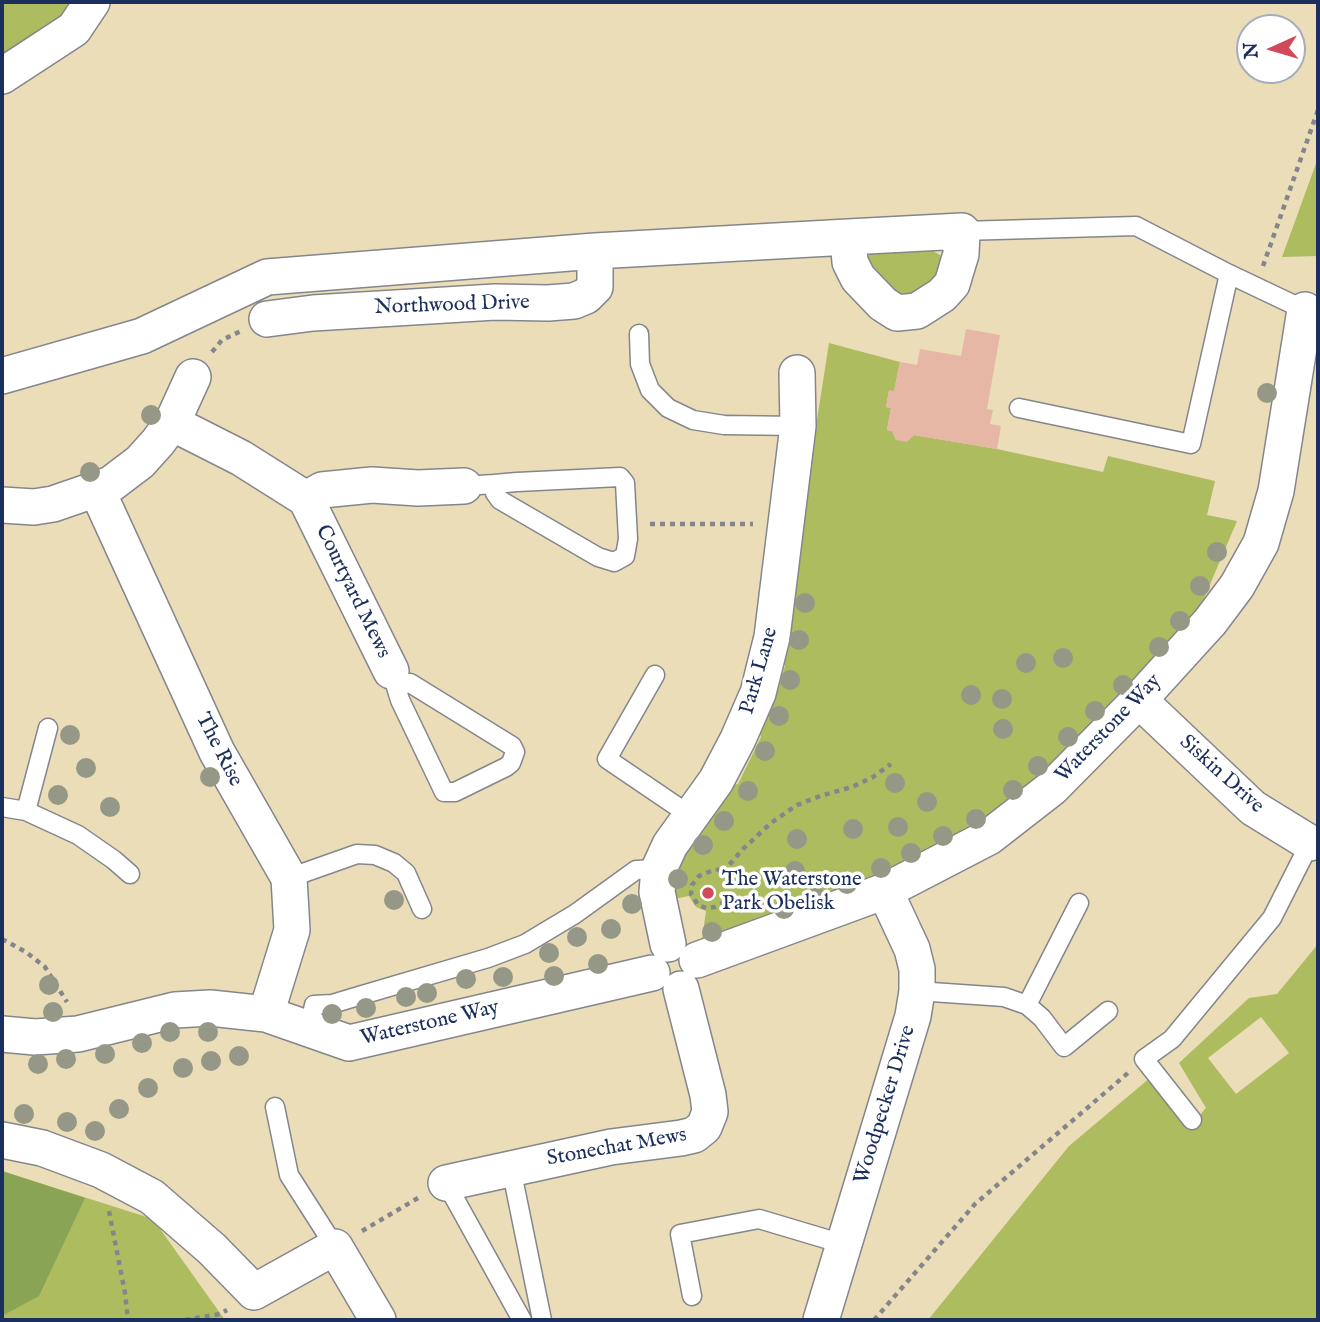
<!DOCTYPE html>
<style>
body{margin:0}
#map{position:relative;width:1320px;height:1322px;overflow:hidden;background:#ecddb9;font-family:"IM FELL English",serif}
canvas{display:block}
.frame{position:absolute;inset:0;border:4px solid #1b2f5e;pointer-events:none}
.north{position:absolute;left:1236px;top:14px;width:70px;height:70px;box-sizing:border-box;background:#fff;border:2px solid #a4acbf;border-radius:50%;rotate:266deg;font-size:19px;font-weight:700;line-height:28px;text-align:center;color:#1b2f5e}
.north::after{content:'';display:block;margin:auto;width:24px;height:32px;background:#d1495b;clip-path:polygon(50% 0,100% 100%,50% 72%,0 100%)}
</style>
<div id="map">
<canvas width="1320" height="1322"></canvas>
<div class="frame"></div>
<div class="north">N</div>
</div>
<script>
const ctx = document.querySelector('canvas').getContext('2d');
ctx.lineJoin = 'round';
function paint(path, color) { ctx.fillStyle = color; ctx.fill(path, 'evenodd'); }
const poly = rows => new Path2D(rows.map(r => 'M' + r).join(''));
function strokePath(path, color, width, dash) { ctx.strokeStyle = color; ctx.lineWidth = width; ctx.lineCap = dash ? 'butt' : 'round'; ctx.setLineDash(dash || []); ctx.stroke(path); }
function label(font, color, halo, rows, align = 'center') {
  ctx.font = font + ' "IM FELL English",serif'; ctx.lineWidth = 7; ctx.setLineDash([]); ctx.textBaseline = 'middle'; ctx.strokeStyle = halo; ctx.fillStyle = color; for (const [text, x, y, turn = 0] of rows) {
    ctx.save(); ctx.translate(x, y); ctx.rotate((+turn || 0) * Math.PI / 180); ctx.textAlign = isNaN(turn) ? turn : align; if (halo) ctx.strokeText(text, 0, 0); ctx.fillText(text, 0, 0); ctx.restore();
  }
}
const green = poly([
 [2,2,79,2,77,7,2,62],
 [1318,158,1318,256,1282,257],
 [874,249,930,249,943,257,944,276,903,302,864,262],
 [829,343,900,362,894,391,889,391,886,407,891,408,887,430,892,431,896,440,914,435,997,449,1103,472,1108,456,1215,481,1207,515,1237,521,1203,601,1126,698,1007,807,891,873,724,936,702,939,706,911,696,907,689,896,669,900,667,876,722,788,738,784,761,737,757,724,759,719,770,713,785,666,780,657],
 [1318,944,1318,1320,928,1320,1069,1146,1151,1077,1191,1125,1206,1108,1179,1063,1249,998,1277,994],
 [1261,1017,1289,1053,1236,1094,1208,1058],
 [2,1171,153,1219,225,1320,2,1320]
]);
const forest = poly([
 [2,1171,85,1198,39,1296,2,1316]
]);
const building = poly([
 [966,329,1000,335,987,409,993,410,990,424,1001,426,997,449,914,435,907,442,896,440,892,431,887,430,891,408,886,407,889,390,894,391,900,362,917,365,920,349,961,356]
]);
const path = poly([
 [1263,266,1318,110],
 [212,352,222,340,241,331],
 [650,524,753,524],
 [716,869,723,872,729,880,727,898,721,904,715,907,706,908,698,905,691,894,692,885,699,876,716,869],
 [723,872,743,849,771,823,797,805,820,796,852,787,873,777,891,764],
 [2,939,26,952,45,967,67,1002],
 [109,1211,125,1293,128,1320],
 [362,1231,418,1198],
 [185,1320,220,1314,227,1310],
 [874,1320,975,1204,1128,1073]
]);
const service = poly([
 [962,231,1136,226,1229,274,1309,312],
 [639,334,640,364,650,390,668,408,693,420,724,425,798,426],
 [1019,408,1191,444,1229,274],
 [464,486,494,484,517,482,620,477,625,483,628,539,625,556,614,562,598,557,500,500,495,493,494,484],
 [391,671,400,700,444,792,455,792,506,767,511,763,515,752,512,746,410,683,397,685],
 [655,675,607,759,691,816],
 [2,807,26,811,78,835,114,860,130,874],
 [26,811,48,728],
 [289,878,357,854,375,855,394,863,406,873,422,909],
 [917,991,1004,997,1027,1005,1042,1018,1064,1047,1108,1011],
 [1027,1005,1079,903],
 [309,1029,314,1005,332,1004,362,995,488,958,525,944,575,914,636,870,659,869],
 [275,1107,289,1175,335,1247],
 [1192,1120,1144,1059,1172,1039,1272,918,1313,837],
 [511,1168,542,1320],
 [446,1183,522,1320],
 [692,1296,680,1234,759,1219,843,1244]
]);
const minor = poly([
 [2,76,74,29,92,2],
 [267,319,313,313,495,302,548,303,574,301,586,296,595,287,595,251],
 [2,376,142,336,267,277,595,251,848,237,962,231,961,254,952,284,942,295,917,311,897,313,883,304,858,278,850,262,848,237],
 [172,423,241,458,306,499,322,490,372,485,418,488,464,486],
 [97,490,217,752,289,878,292,930,266,1014],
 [306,499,391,671],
 [2,505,34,507,53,504,111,484,140,462,158,442,172,423,193,377],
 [1139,700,1253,808,1310,843],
 [668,944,657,892,659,869,670,845,716,781,738,739,758,693,772,637,798,426,797,373],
 [697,960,885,891,989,837,1052,788,1139,700,1210,622,1237,586,1261,543,1276,491,1305,310],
 [2,1034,35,1037,78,1034,175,1010,210,1008,266,1014,349,1043,652,973],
 [2,1140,42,1148,101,1170,152,1197,212,1249,254,1292,335,1247,378,1320],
 [446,1183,611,1147,681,1138,694,1135,704,1127,710,1112,708,1095,681,989],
 [821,1320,913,1016,917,991,917,969,912,949,885,891]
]);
const trees = [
 [1267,393],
 [151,415],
 [90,472],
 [1217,552],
 [1200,586],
 [805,603],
 [1180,621],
 [799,640],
 [1159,647],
 [1063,658],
 [1026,663],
 [790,680],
 [1123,685],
 [971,695],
 [1002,699],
 [1095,711],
 [779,716],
 [1003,729],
 [70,735],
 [1068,737],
 [765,751],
 [1038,766],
 [86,768],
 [210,777],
 [895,783],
 [1013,790],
 [748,791],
 [58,795],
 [927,802],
 [110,807],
 [976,819],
 [724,821],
 [898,827],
 [853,829],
 [943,836],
 [797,839],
 [703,845],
 [911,853],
 [881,868],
 [795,871],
 [678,879],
 [847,884],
 [816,897],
 [394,900],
 [632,904],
 [784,909],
 [611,929],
 [712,932],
 [577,937],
 [549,953],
 [598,964],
 [554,976],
 [503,977],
 [466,979],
 [49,985],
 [427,993],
 [406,997],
 [366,1008],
 [53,1012],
 [332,1014],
 [170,1032],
 [208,1032],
 [142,1043],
 [105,1054],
 [239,1056],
 [66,1059],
 [211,1061],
 [38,1064],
 [183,1068],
 [148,1088],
 [119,1109],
 [24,1114],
 [67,1122],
 [95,1131]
];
const markers = [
 [708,893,7,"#d1495b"]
];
const streetNames = [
 ["Northwood Drive",452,306,-2],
 ["Courtyard Mews",352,592,64],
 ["Park Lane",760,671,-74],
 ["Waterstone Way",1109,729,-46],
 ["The Rise",218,750,63],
 ["Siskin Drive",1221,775,42],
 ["Waterstone Way",430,1024,-13],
 ["Woodpecker Drive",886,1105,-73],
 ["Stonechat Mews",617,1148,-10]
];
const poiNames = [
 ["The Waterstone",722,881],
 ["Park Obelisk",722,905]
];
paint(green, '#adbc5f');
paint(forest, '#8aa456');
paint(building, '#e6b7a4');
strokePath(service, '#84868c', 21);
strokePath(minor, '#84868c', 38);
strokePath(path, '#84868c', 4.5, [5, 5]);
strokePath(service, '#fff', 18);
strokePath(minor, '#fff', 35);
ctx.fillStyle = '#959887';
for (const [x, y] of trees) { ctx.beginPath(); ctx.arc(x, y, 10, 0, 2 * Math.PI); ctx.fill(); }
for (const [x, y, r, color] of markers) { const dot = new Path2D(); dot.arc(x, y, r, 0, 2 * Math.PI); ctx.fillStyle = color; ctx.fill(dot); strokePath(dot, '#fff', 2.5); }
label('21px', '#1b2f5e', '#fff', streetNames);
label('21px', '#1b2f5e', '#fff', poiNames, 'left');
</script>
